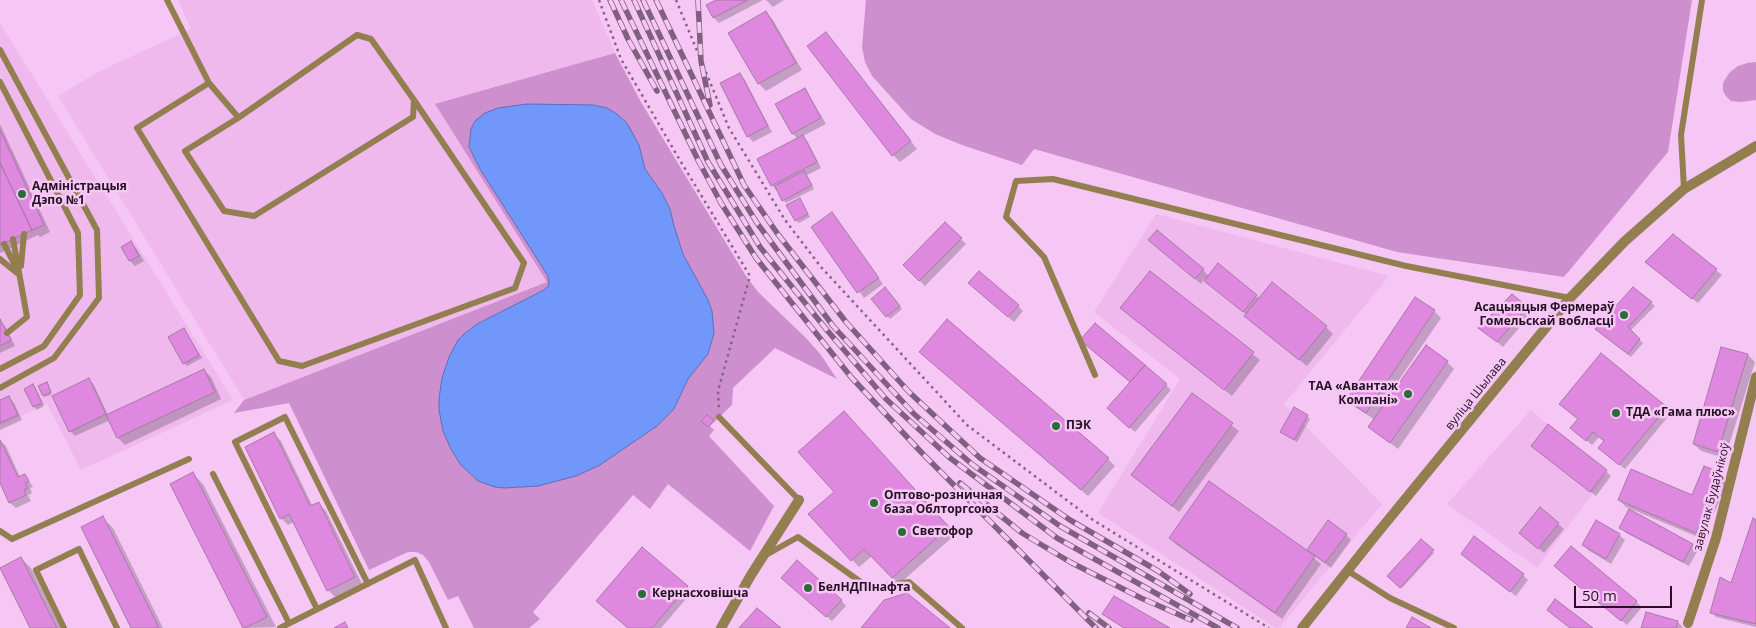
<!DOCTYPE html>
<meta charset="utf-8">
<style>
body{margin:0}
#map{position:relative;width:1756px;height:628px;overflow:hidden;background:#f6c6f5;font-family:"Open Sans",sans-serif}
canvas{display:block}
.scale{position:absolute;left:1574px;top:586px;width:98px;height:22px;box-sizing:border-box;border:2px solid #241223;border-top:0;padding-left:6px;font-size:15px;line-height:18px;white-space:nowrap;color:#241223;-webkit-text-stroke:4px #f6c6f5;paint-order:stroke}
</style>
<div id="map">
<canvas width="1756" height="628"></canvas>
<div class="scale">50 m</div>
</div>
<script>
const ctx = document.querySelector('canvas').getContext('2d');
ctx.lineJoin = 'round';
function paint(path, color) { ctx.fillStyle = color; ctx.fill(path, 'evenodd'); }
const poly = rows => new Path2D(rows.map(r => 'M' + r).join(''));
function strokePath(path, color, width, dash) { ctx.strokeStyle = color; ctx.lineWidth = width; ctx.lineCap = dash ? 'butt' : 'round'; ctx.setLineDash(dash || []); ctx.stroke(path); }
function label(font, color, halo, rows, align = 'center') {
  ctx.font = font + ' "Open Sans",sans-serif'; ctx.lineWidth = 5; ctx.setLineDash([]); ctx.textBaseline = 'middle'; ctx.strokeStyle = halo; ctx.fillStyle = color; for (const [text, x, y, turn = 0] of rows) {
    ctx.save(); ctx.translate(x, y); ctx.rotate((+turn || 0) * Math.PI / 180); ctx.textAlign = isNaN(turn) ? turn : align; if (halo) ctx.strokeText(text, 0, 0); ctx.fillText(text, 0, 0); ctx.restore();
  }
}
const built = poly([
 [178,0,592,0,615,53,436,105,547,282,244,400,58,96,98,72,191,29],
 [0,23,233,400,81,470,47,404,0,426],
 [1156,214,1389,276,1284,404,1382,504,1279,628,1276,628,1098,513,1180,379,1094,312],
 [1531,410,1606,476,1537,568,1447,504]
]);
const green = poly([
 [866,0,1692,0,1668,152,1564,277,1397,252,1034,149,1022,165,962,145,935,134,911,119,872,76,865,62,862,47],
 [615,53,641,102,746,276,758,292,807,339,821,355,837,379,775,348,733,388,732,405,710,426,714,430,709,436,774,506,750,551,668,484,650,509,633,495,533,612,540,619,529,628,474,628,458,596,448,600,429,562,423,555,416,552,408,552,369,570,289,403,234,413,244,400,547,282,435,104],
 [1756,62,1756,100,1741,102,1731,101,1725,95,1723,90,1723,83,1729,73,1738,66,1747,63]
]);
const water = poly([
 [527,104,593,105,607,108,617,114,627,123,639,145,645,169,662,193,670,209,674,226,683,254,708,300,712,311,714,333,708,354,688,379,674,409,657,426,600,465,576,476,538,486,504,488,495,487,478,481,460,464,451,449,443,431,439,410,439,399,442,378,449,357,458,340,464,334,477,324,544,290,549,285,548,276,480,169,469,147,471,129,475,121,485,113,498,108,527,104]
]);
const shadow = poly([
 [719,0,763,0,719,23,714,18,707,6],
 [766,0,784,0,773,7],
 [766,13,773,20,802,70,766,91,759,84,730,33],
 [826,33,917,149,900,162,893,155],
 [740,74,745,80,772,132,753,142,748,136],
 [804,90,809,95,826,124,803,136,808,142,821,168,807,175,814,189,786,203,772,185,798,139,793,134,777,105],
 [0,124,50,232,40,237,38,235,0,253],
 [799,199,810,217,799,223,796,220],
 [832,214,883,284,864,298,813,227],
 [945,224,966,244,925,286,904,265],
 [1673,236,1722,275,1698,303,1652,267],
 [131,243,136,248,144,261,135,266,130,261,122,248],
 [1155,245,1203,270,1209,276,1326,327,1333,334,1307,366,1253,323,1247,315,1204,279,1201,284],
 [1150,272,1260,360,1232,396,1129,315],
 [1633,288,1655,306,1630,331,1643,343,1631,357,1600,333],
 [975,289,1018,306,1023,311,1014,322],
 [889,292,902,309,890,319,887,316],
 [1512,296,1532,313,1503,347,1480,328],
 [1434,311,1441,318,1392,390,1394,392,1447,362,1454,369,1398,449,1370,427,1375,420,1355,407,1348,400],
 [0,321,5,326,15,346,0,353],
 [184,329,202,358,187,366,184,363],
 [1748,355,1755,362,1725,458,1701,451,1694,444],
 [928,359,1108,459,1115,466,1088,496],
 [204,370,211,377,221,399,125,445,118,438,110,420,75,436,70,431,89,379,94,385,108,415],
 [48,385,52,394,45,397,44,395],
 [1166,385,1171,390,1135,432,1114,414],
 [33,386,36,389,44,406,37,410,34,406],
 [1192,395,1239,431,1179,512,1133,475],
 [9,398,14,403,22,420,0,430,0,402],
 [1666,408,1671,413,1625,469,1605,453,1605,442,1599,437,1592,445,1577,433],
 [1307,416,1310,419,1297,442,1281,432],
 [851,419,955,535,899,584,872,556,859,567,809,514,836,492],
 [274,434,281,441,313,507,319,504,326,511,362,584,335,597,328,590,294,522,288,525,281,518],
 [0,441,6,446,20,477,25,475,33,487,30,488,32,493,28,495,31,501,16,508,10,503,0,480],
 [1538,451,1606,471,1611,476,1596,496],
 [193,474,203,484,276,627,244,628],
 [1721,474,1728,481,1703,539,1626,507,1619,500,1692,496],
 [1540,509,1564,529,1544,553,1520,533],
 [103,518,113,528,163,628,133,628],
 [1756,521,1756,627,1716,617,1711,612,1732,584],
 [1597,522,1619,535,1625,540,1611,564,1588,550,1583,545],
 [1621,527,1692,545,1698,550,1689,566,1626,533],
 [1346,535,1351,540,1331,568,1309,550],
 [1170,538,1313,557,1321,564,1282,619,1177,545],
 [1421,541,1434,553,1402,588,1389,576],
 [1571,548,1642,607,1627,625,1561,571],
 [21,558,31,568,61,628,32,628],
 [1468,559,1523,575,1528,580,1516,596],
 [788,583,841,600,846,606,832,621],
 [687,587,692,592,661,628,629,628],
 [1678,622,1683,628,1643,628]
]);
const building = poly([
 [716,0,748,0,713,18,706,5,716,0],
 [766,11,796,63,758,84,728,33,766,11],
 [826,32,911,141,892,156,807,46,826,32],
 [740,73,768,126,747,137,720,83,740,73],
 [805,88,821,118,792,134,775,104,805,88],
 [0,130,44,225,32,230,0,163,0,130],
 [803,135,817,162,771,186,757,159,803,135],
 [0,163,32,230,0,245,0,163],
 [804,171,812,185,782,201,775,186,804,171],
 [800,198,808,214,795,221,786,205,800,198],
 [832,212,879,278,857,293,811,227,832,212],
 [945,222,962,238,919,281,903,265,945,222],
 [1157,230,1204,269,1195,279,1148,240,1157,230],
 [1673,234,1717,269,1692,299,1645,262,1673,234],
 [131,241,139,256,129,261,121,247,131,241],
 [1218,263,1257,295,1243,312,1204,281,1218,263],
 [979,271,1019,305,1008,317,968,283,979,271],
 [1150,271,1254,352,1224,390,1120,308,1150,271],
 [1272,282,1327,326,1299,360,1244,316,1272,282],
 [885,287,900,306,886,317,871,299,885,287],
 [1633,287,1652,302,1628,327,1640,339,1628,354,1595,329,1633,287],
 [1512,294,1528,307,1497,342,1478,328,1512,294],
 [1415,297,1435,310,1366,413,1346,400,1415,297],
 [0,319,11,340,0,346,0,319],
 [947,319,1109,458,1081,490,919,352,947,319],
 [1095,323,1145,365,1130,382,1080,340,1095,323],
 [184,328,199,355,183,364,168,337,184,328],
 [1426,345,1448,361,1390,443,1368,427,1426,345],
 [1721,347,1748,354,1718,452,1693,444,1721,347],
 [1601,353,1667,407,1619,465,1598,448,1604,441,1593,432,1586,441,1570,428,1578,419,1559,404,1601,353],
 [1145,365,1167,384,1129,428,1107,408,1145,365],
 [204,369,215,392,117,438,106,415,204,369],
 [89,378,106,414,69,432,52,396,89,378],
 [47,382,51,392,43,396,38,386,47,382],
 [33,384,42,403,33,407,24,389,33,384],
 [1192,393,1233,423,1172,506,1131,475,1192,393],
 [9,396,18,415,0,423,0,400,9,396],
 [1294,407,1308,415,1294,440,1280,432,1294,407],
 [844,411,949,527,892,578,864,549,851,561,808,514,834,492,798,452,844,411],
 [707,415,714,420,708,427,701,421,707,415],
 [1548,424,1607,470,1590,492,1531,446,1548,424],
 [274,432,310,506,319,502,355,577,327,591,289,514,280,519,245,447,274,432],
 [0,440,18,477,25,474,29,481,25,483,28,488,24,490,26,495,9,503,0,483,0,440],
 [1704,466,1722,473,1696,533,1618,500,1631,469,1692,495,1704,466],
 [193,472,267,617,245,628,243,628,170,484,193,472],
 [1209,481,1315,556,1275,613,1169,538,1209,481],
 [1540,507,1559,523,1538,549,1519,533,1540,507],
 [1629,509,1693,544,1683,562,1619,528,1629,509],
 [103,516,159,628,131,628,81,527,103,516],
 [1753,518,1756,520,1756,624,1710,613,1720,577,1731,583,1753,518],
 [1328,520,1347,534,1325,563,1307,550,1328,520],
 [1596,520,1620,534,1606,559,1582,545,1596,520],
 [1474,536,1524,574,1510,592,1461,554,1474,536],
 [1421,539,1434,550,1400,588,1387,576,1421,539],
 [1571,546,1637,601,1621,621,1554,566,1571,546],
 [642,547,688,586,652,628,628,628,596,601,642,547],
 [21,557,57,628,30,628,0,568,21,557],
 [797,560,842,600,826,617,781,578,797,560],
 [907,593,950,628,861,628,884,600,907,593],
 [1114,596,1170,628,1124,628,1102,614,1114,596],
 [1555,599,1593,628,1570,628,1547,610,1555,599],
 [757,608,781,628,739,628,757,608],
 [1646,612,1678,621,1676,628,1641,628,1646,612],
 [1412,617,1431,628,1406,628,1412,617],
 [345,622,348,628,334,628,345,622]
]);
const path = poly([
 [599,0,621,59,678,157,750,276,718,391,719,408],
 [676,0,729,128,785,220,821,267,967,425,1093,520,1269,628]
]);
const lane = poly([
 [167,0,209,83,238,117],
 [357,35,371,39,414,100,413,117,254,216,224,211,185,151,238,118,357,35],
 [0,50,97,230,99,298,54,358,0,388],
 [0,82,78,233,80,295,44,346,0,369],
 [209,83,137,128,279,361,302,366,515,288,524,263,414,100],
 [1684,189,1681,135,1702,0],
 [4,244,16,267],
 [0,259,17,273],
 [21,266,24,234],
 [7,333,27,317,13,239],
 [1095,375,1044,257,1006,217,1016,181,1053,179,1406,266,1570,298],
 [719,417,799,500],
 [213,474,289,623],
 [0,531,12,539,189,459],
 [766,555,798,537,869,588,909,582,962,628],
 [1348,571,1390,598,1454,628],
 [317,609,235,442,285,417,368,584],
 [64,628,36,570,79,549,117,628],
 [280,628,415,560,446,628]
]);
const street = poly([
 [1688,623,1716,538,1756,377],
 [721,628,751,575,799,500],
 [1302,628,1375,536,1570,298,1625,241,1684,189,1756,146]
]);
const rail = poly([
 [610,0,628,39,657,91],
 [621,0,698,160,721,203,756,258,851,377,921,452,1096,628],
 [634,0,708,162,760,247,826,329,886,399,950,458,1057,538,1218,628],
 [643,0,721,165,757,223,833,326,914,414,973,465,1060,526,1237,628],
 [656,0,744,185,777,233,846,322,909,392,980,458,1070,520,1158,571,1190,594],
 [698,0,701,61,710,105],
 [960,483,1022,533,1070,562,1141,598,1191,620],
 [1089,613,1109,628]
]);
const markers = [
 [22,194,5,"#2b6c36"],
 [1624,315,5,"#2b6c36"],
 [1408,394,5,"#2b6c36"],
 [1616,413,5,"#2b6c36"],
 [1056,426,5,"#2b6c36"],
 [874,503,5,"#2b6c36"],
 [902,532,5,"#2b6c36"],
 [808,588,5,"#2b6c36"],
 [642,594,5,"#2b6c36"]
];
const poiNames = [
 ["Адміністрацыя",32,187],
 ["Дэпо №1",32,201],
 ["Асацыяцыя Фермераў",1614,308,"right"],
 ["Гомельскай вобласці",1614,322,"right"],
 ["ТАА «Авантаж",1398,387,"right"],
 ["Компані»",1398,401,"right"],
 ["ТДА «Гама плюс»",1626,413],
 ["ПЭК",1066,426],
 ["Оптово-розничная",884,496],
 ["база Облторгсоюз",884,510],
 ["Светофор",912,532],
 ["БелНДПІнафта",818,588],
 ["Кернасховішча",652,594]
];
const streetNames = [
 ["вуліца Шылава",1476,394,-51],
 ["завулак Будаўнікоў",1712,497,-75]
];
paint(built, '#efb9ee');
paint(green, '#ce8fce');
paint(water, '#7297fa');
strokePath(water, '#5b6fba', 1);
paint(shadow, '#0003');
paint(building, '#df88df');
strokePath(building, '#a67aa6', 1);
strokePath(path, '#846483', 2.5, [2.5, 4]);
strokePath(lane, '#927e4f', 6);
strokePath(street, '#927e4f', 10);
strokePath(rail, '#7f607e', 5.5);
strokePath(rail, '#f6c6f5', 4, [11]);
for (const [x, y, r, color] of markers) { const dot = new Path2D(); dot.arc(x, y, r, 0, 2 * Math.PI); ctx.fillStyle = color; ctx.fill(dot); strokePath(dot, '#f6c6f5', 2); }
label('bold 12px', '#241223', '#f6c6f5', poiNames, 'left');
label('12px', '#241223', '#f6c6f5', streetNames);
</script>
